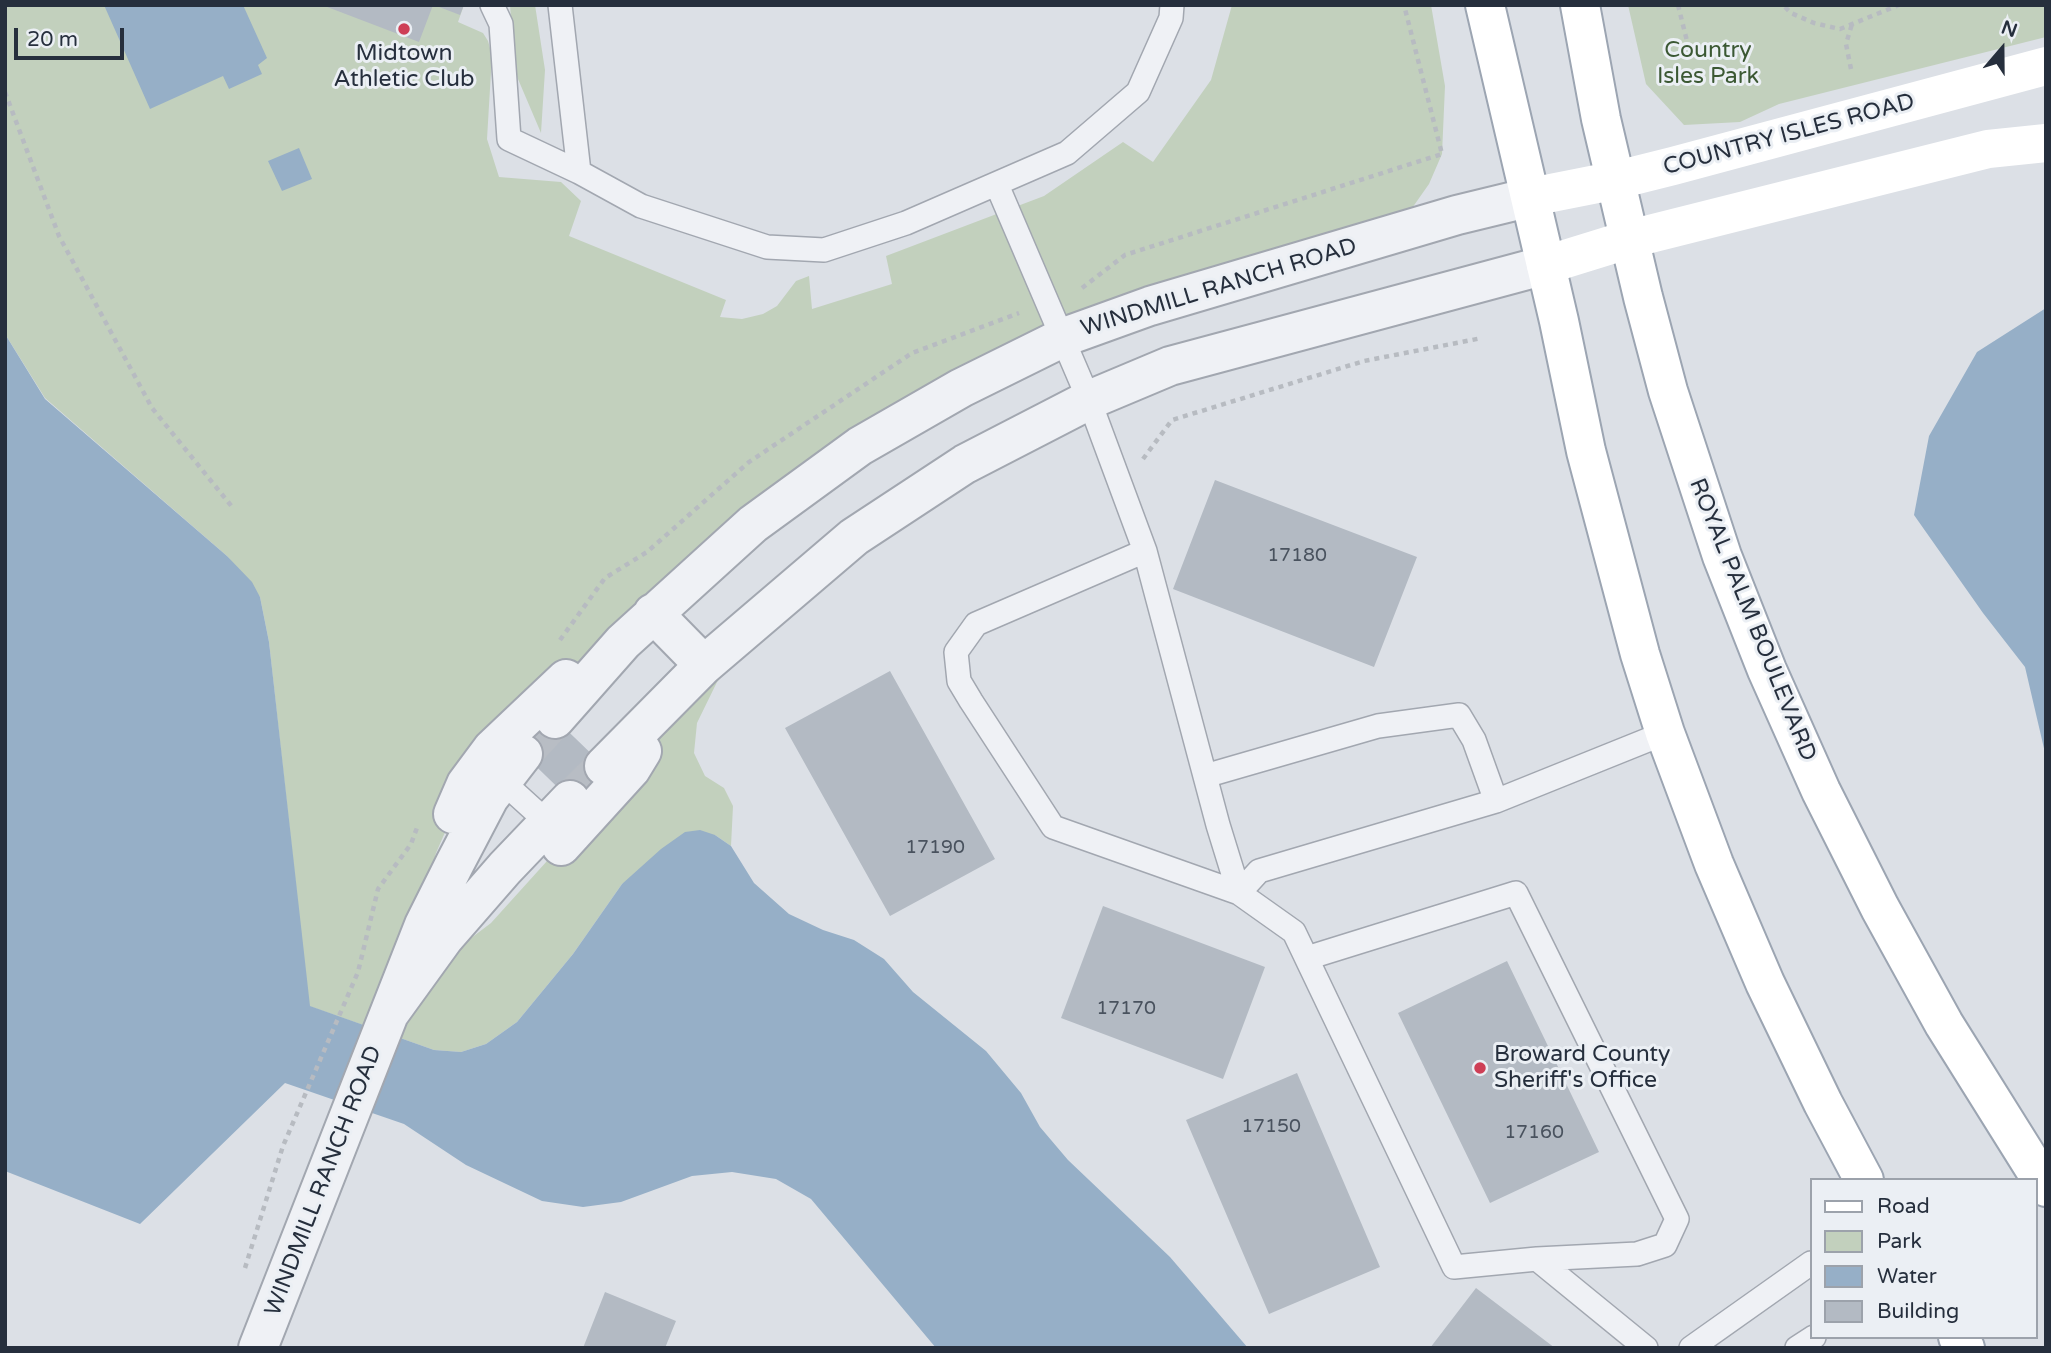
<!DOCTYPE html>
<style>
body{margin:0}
#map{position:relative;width:2051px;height:1353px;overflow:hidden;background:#dce0e6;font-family:"Varela Round",sans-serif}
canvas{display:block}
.frame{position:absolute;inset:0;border:7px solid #262f3d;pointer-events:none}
.legend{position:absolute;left:1810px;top:1178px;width:228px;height:161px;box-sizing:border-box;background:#ebeff4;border:2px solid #9ca2ab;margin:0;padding:9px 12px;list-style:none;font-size:21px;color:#262f3d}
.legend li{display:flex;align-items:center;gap:14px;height:35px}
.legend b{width:35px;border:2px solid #9ca2ab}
.north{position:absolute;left:1967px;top:14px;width:70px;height:70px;-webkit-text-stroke:5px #ebeff4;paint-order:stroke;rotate:20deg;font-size:19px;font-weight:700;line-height:28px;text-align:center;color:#262f3d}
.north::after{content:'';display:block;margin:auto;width:24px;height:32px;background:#262f3d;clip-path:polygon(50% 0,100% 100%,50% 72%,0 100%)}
.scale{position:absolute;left:14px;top:28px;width:110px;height:32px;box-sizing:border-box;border:4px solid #262f3d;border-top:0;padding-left:9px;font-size:21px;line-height:24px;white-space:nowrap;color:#262f3d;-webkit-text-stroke:5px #ebeff4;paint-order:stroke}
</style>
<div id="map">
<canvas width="2051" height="1353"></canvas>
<div class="frame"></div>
<ul class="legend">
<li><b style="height:9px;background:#fff"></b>Road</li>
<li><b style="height:19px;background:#c2d0bd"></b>Park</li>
<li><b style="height:19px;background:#96afc7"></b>Water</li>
<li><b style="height:19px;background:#b3bac3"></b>Building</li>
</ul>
<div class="north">N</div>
<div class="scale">20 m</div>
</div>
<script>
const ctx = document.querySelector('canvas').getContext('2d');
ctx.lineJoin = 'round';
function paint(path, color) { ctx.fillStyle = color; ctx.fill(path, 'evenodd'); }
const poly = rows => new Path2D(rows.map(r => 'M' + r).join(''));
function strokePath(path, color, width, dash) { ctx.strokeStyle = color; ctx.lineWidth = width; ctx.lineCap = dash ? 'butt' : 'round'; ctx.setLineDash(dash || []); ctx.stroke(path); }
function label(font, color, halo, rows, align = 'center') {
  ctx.font = font + ' "Varela Round",sans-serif'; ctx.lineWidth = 6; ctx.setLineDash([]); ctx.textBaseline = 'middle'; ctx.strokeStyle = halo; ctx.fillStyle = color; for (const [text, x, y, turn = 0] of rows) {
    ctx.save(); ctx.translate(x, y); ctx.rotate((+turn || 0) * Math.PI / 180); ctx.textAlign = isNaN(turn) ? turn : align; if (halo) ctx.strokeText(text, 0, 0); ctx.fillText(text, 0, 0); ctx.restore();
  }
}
const green = poly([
 [5,5,464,5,458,22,483,33,488,41,492,55,487,139,499,177,561,182,581,201,569,236,726,300,720,317,742,319,763,314,777,306,796,281,809,276,812,309,892,284,886,256,1044,196,1123,142,1153,162,1211,80,1232,5,1431,5,1445,86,1442,154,1429,184,1410,211,1150,306,861,446,466,784,436,853,401,985,410,984,491,923,566,840,676,693,805,579,717,682,697,723,694,753,705,776,724,788,733,806,731,846,715,835,622,884,573,954,517,1022,486,1044,461,1052,434,1050,309,1006,269,642,260,597,227,556,45,398,5,334],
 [510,5,535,5,545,70,541,133,515,72],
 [1628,5,2046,5,2046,37,1779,104,1740,122,1684,125,1646,84]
]);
const water = poly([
 [104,5,243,5,267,58,258,65,262,74,229,89,223,76,150,109],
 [299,148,312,179,282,191,268,161],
 [2046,308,2046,757,2025,667,1983,613,1914,515,1929,436,1977,352],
 [5,334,45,399,227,556,252,582,260,597,269,642,310,1006,434,1050,461,1052,486,1044,517,1022,573,954,622,884,661,849,685,832,700,830,715,835,731,846,754,883,789,914,823,930,854,940,884,959,913,992,986,1051,1021,1093,1040,1127,1068,1160,1170,1257,1248,1348,936,1348,811,1199,776,1179,732,1172,692,1176,621,1202,583,1207,542,1201,466,1165,404,1124,285,1083,140,1224,5,1171]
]);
const building = poly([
 [322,5,433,5,419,42],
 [434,5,464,5,460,15],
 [1215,480,1417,557,1374,667,1173,589],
 [890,671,995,859,890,916,785,728],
 [545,709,604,766,581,810,512,743],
 [1103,906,1265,967,1223,1079,1061,1018],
 [1507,961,1599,1152,1490,1203,1398,1013],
 [1297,1073,1380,1267,1269,1314,1186,1120],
 [1476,1288,1555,1348,1430,1348],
 [605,1292,676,1321,665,1348,583,1348]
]);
const streetTunnel = poly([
 [523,754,555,719],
 [570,800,604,766]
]);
const path = poly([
 [1678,5,1692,61],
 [1785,7,1791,13,1814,23,1840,29,1899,5],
 [1851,69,1846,44,1852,24],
 [5,92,59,236,152,408,233,508],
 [1082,288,1125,255,1442,154,1404,5],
 [1143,459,1172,420,1364,361,1482,338],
 [560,640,605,578,647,552,749,462,912,353,1019,313],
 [245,1268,283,1146,358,972,378,889,411,844,418,825]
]);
const lane = poly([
 [492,5,501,24,509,139,579,172],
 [560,5,579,172,641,206,767,247,824,250,906,223,1067,153,1138,92,1171,18,1172,5],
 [997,185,1089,400,1145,551,1218,825,1239,893,1259,871,1496,801,1665,733],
 [1145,551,976,624,956,652,959,681,971,701,1053,827,1239,893,1294,932,1454,1267,1537,1259,1646,1348],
 [1205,776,1378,726,1459,715,1474,740,1496,801],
 [502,781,557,831],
 [1307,958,1516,893,1677,1219,1665,1245,1637,1254,1537,1259],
 [1691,1348,1811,1263],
 [1797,1348,1814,1337]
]);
const street = poly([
 [653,613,704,665],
 [555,719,623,642,753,524,860,446,961,388,1064,337,1150,306,1457,215,1531,197],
 [523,754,489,798,455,863,424,925,389,1014,444,938,505,868,570,800],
 [604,766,704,665,854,537,965,464,1089,400,1170,366,1546,265],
 [453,814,466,784,492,749,566,679],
 [561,846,631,769,642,751],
 [258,1348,389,1014]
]);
const secondary = poly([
 [1531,197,1617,180,1673,166,2046,66],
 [1546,265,1630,239,1988,149,2046,143]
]);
const primary = poly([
 [1485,5,1559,321,1586,451,1640,654,1665,733,1714,864,1765,983,1823,1103,1864,1180],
 [1580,5,1601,119,1643,297,1668,391,1722,556,1767,670,1821,791,1880,908,1944,1024,2046,1187],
 [1958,1337,1965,1348]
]);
const markers = [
 [404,29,7,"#ce3f56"],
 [1480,1068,7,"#ce3f56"]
];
const numberNames = [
 ["17180",1297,556],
 ["17190",935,848],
 ["17170",1126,1009],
 ["17150",1271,1127],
 ["17160",1534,1133]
];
const parkNames = [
 ["Country",1708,51],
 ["Isles Park",1708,77]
];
const poiNames = [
 ["Midtown",404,54],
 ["Athletic Club",404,80],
 ["Broward County",1494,1055,"left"],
 ["Sheriff's Office",1494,1081,"left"]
];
const streetNames = [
 ["COUNTRY ISLES ROAD",1789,135,-15],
 ["WINDMILL RANCH ROAD",1219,288,-17],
 ["ROYAL PALM BOULEVARD",1752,620,68],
 ["WINDMILL RANCH ROAD",324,1181,-69]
];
paint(green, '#c2d0bd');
paint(water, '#96afc7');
paint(building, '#b3bac3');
strokePath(streetTunnel, '#b8bdc4', 38, [38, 19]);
strokePath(lane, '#a2a7b0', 26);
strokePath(street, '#a2a7b0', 42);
strokePath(primary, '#9ca5b2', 42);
strokePath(path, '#b7bbc1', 4.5, [5, 5]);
strokePath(lane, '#eff1f5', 23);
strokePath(street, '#eff1f5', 38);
strokePath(secondary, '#fff', 38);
strokePath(primary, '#fff', 38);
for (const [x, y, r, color] of markers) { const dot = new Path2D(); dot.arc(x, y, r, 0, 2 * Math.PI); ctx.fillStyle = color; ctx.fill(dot); strokePath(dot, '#ebeff4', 2.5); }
label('19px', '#49525e', null, numberNames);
label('23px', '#3b5833', '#ebeff4', parkNames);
label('23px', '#262f3d', '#ebeff4', poiNames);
label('23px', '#262f3d', '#ebeff4', streetNames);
</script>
